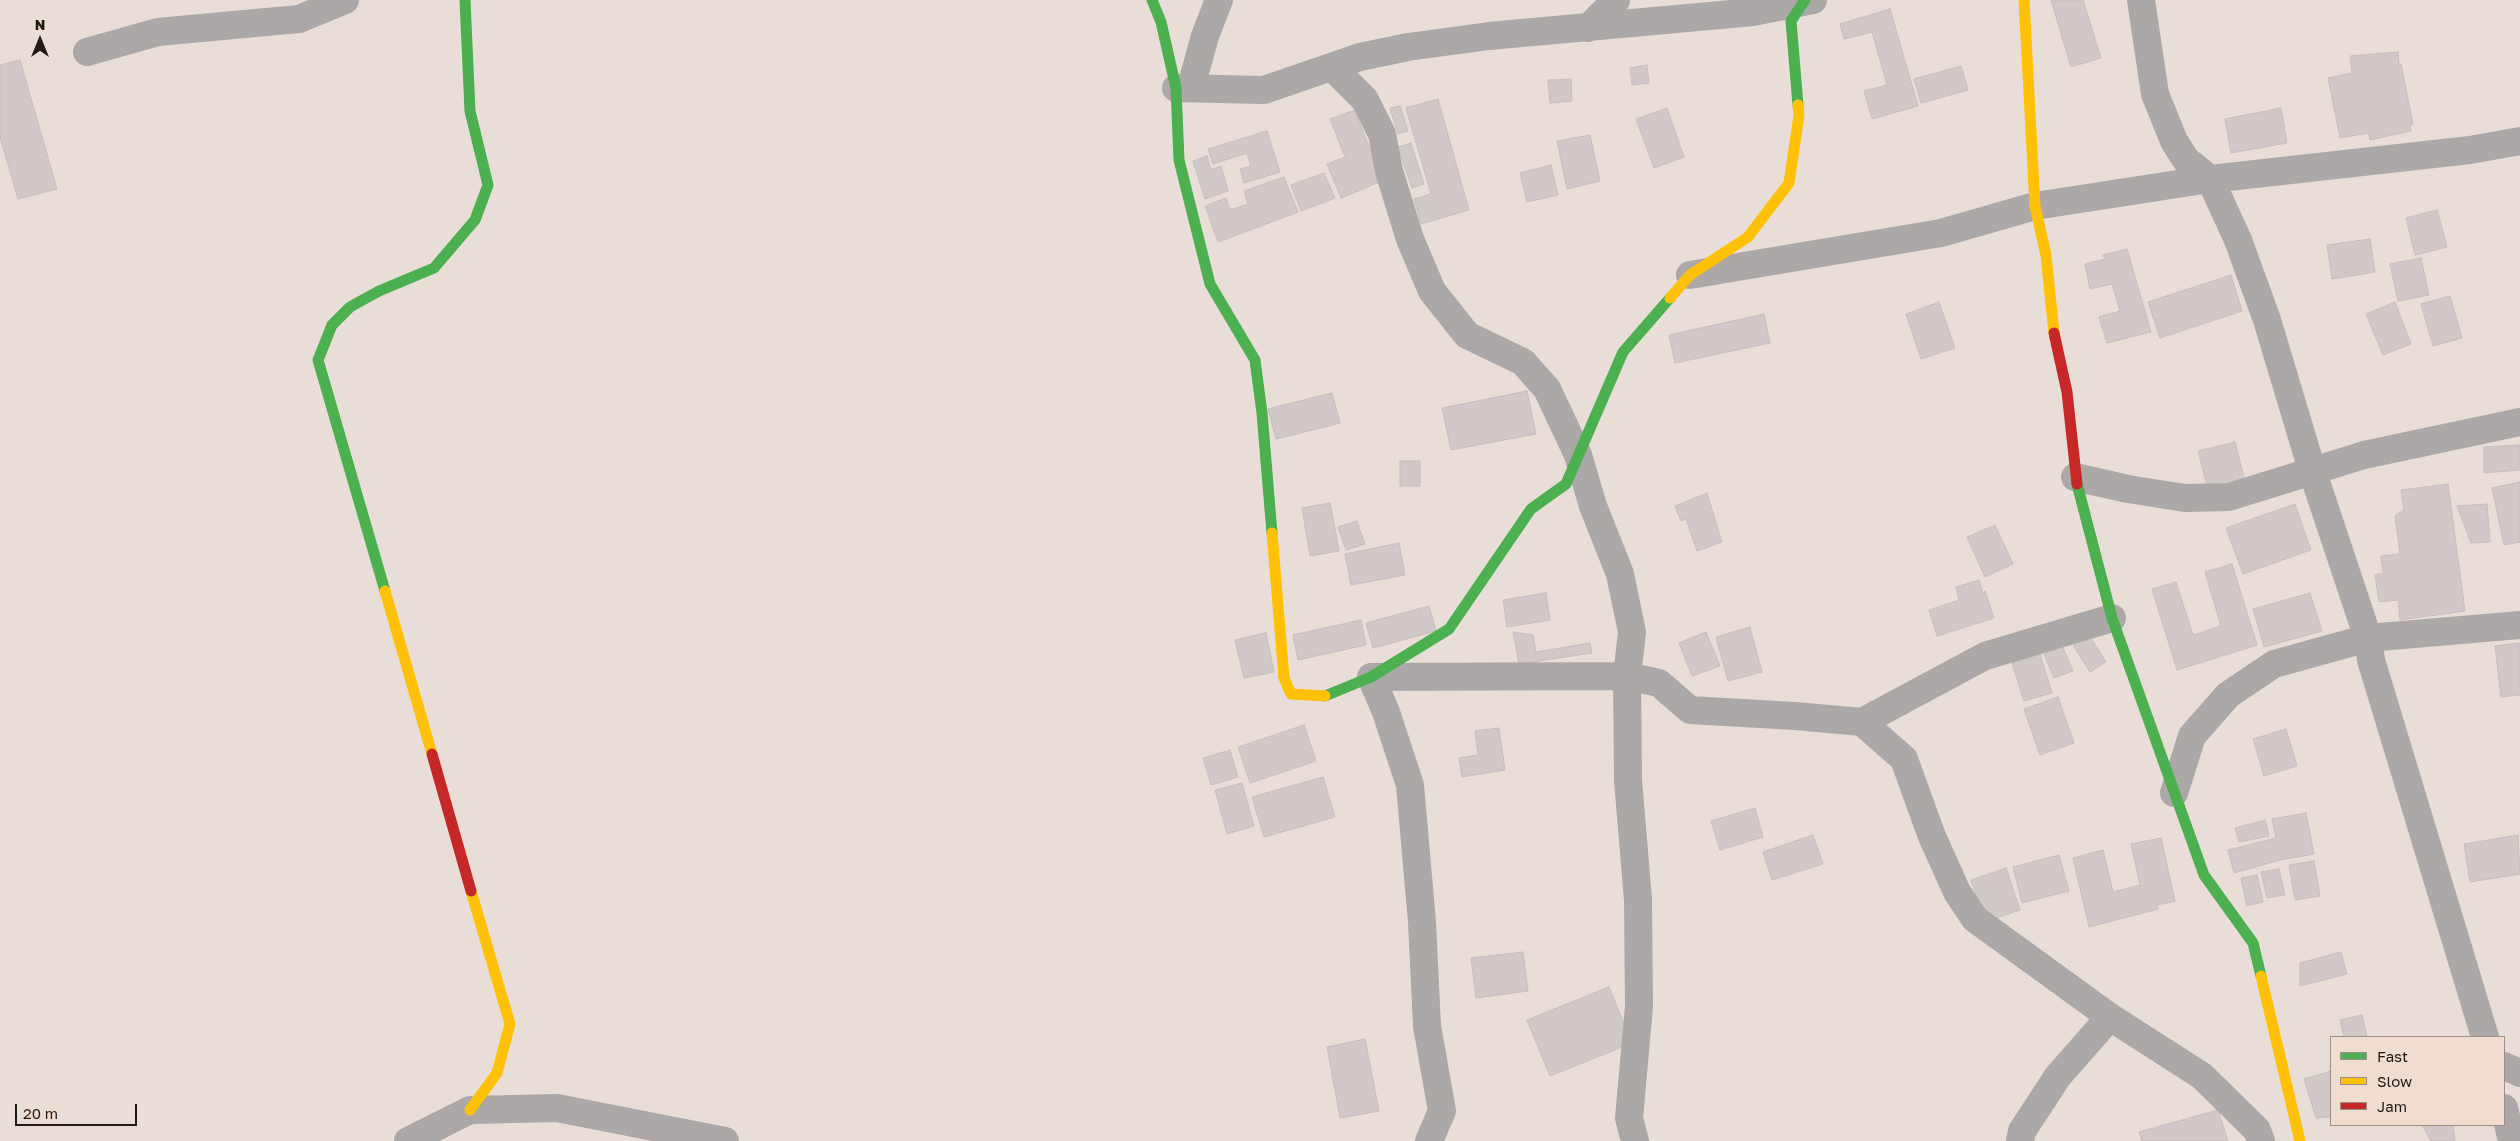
<!DOCTYPE html>
<style>
body{margin:0}
#map{position:relative;width:2520px;height:1141px;overflow:hidden;background:#e9ded7;font-family:"Golos Text",sans-serif}
canvas{display:block}
.legend{position:absolute;left:2330px;top:1036px;width:175px;height:90px;box-sizing:border-box;background:#f0ddd0;border:1px solid #9d8f86;margin:0;padding:6px 9px;list-style:none;font-size:15px;color:#211b16}
.legend li{display:flex;align-items:center;gap:10px;height:25px}
.legend b{width:25px;border:1px solid #9d8f86}
.north{position:absolute;left:15px;top:15px;width:50px;height:50px;-webkit-text-stroke:4px #f0ddd0;paint-order:stroke;rotate:0deg;font-size:14px;font-weight:700;line-height:20px;text-align:center;color:#211b16}
.north::after{content:'';display:block;margin:auto;width:18px;height:22px;background:#211b16;clip-path:polygon(50% 0,100% 100%,50% 72%,0 100%)}
.scale{position:absolute;left:15px;top:1104px;width:122px;height:22px;box-sizing:border-box;border:2px solid #211b16;border-top:0;padding-left:6px;font-size:15px;line-height:18px;white-space:nowrap;color:#211b16;-webkit-text-stroke:4px #f0ddd0;paint-order:stroke}
</style>
<div id="map">
<canvas width="2520" height="1141"></canvas>
<ul class="legend">
<li><b style="height:6px;background:#4caf50"></b>Fast</li>
<li><b style="height:6px;background:#ffc107"></b>Slow</li>
<li><b style="height:6px;background:#c62828"></b>Jam</li>
</ul>
<div class="north">N</div>
<div class="scale">20 m</div>
</div>
<script>
const ctx = document.querySelector('canvas').getContext('2d');
ctx.lineJoin = 'round';
function paint(path, color) { ctx.fillStyle = color; ctx.fill(path, 'evenodd'); }
const poly = rows => new Path2D(rows.map(r => 'M' + r).join(''));
function strokePath(path, color, width, dash) { ctx.strokeStyle = color; ctx.lineWidth = width; ctx.lineCap = dash ? 'butt' : 'round'; ctx.setLineDash(dash || []); ctx.stroke(path); }
const building = poly([
 [2051,0,2083,0,2101,58,2071,67,2051,0],
 [1890,9,1918,106,1872,119,1864,91,1887,85,1872,32,1844,39,1840,24,1890,9],
 [2398,52,2399,64,2401,64,2413,124,2410,125,2411,131,2370,140,2369,133,2340,138,2328,78,2352,73,2350,56,2398,52],
 [20,60,57,189,18,199,0,137,0,65,20,60],
 [1647,65,1649,83,1632,85,1630,68,1647,65],
 [1961,66,1968,90,1921,103,1914,79,1961,66],
 [1571,79,1572,101,1550,103,1548,80,1571,79],
 [1438,99,1469,210,1421,224,1414,199,1431,194,1406,108,1438,99],
 [1400,106,1408,131,1398,134,1390,108,1400,106],
 [1667,108,1684,157,1654,168,1636,119,1667,108],
 [2281,108,2287,143,2231,153,2225,119,2281,108],
 [1355,110,1382,181,1341,198,1327,164,1345,157,1330,119,1355,110],
 [1267,131,1280,172,1244,183,1240,169,1251,166,1247,153,1213,164,1208,149,1267,131],
 [1590,135,1600,181,1567,189,1557,141,1590,135],
 [1411,143,1424,184,1412,188,1398,147,1411,143],
 [1207,156,1211,170,1221,166,1228,191,1205,199,1193,161,1207,156],
 [1551,165,1558,195,1527,202,1520,173,1551,165],
 [1324,173,1335,198,1301,211,1291,185,1324,173],
 [1284,177,1298,212,1218,242,1205,206,1226,198,1230,210,1248,204,1244,191,1284,177],
 [2437,210,2447,247,2415,255,2406,218,2437,210],
 [2370,239,2375,272,2332,279,2327,245,2370,239],
 [2127,249,2151,332,2107,343,2099,317,2120,311,2112,284,2090,289,2085,264,2105,259,2103,255,2127,249],
 [2421,258,2429,295,2398,301,2390,264,2421,258],
 [2231,275,2242,311,2160,338,2148,302,2231,275],
 [2450,296,2462,338,2433,346,2421,304,2450,296],
 [1939,302,1955,348,1921,359,1906,314,1939,302],
 [2395,302,2411,344,2383,355,2366,314,2395,302],
 [1764,314,1770,343,1675,363,1669,335,1764,314],
 [1527,391,1536,434,1451,450,1442,408,1527,391],
 [1332,393,1340,423,1276,439,1268,409,1332,393],
 [2235,442,2245,481,2208,490,2198,451,2235,442],
 [2520,445,2520,470,2484,473,2484,447,2520,445],
 [1400,461,1420,461,1420,486,1400,486,1400,461],
 [2520,482,2520,542,2504,545,2492,488,2520,482],
 [2448,484,2465,611,2400,620,2398,600,2379,602,2375,575,2383,573,2381,556,2400,554,2395,516,2404,510,2401,490,2448,484],
 [1707,493,1722,542,1697,551,1686,519,1681,521,1675,506,1707,493],
 [1330,503,1339,551,1310,556,1302,508,1330,503],
 [2295,504,2311,550,2243,574,2226,528,2295,504],
 [2487,504,2490,542,2471,543,2457,506,2487,504],
 [1357,521,1365,544,1346,550,1338,527,1357,521],
 [1995,525,2013,564,1985,577,1967,537,1995,525],
 [1399,543,1405,575,1351,585,1345,554,1399,543],
 [2232,564,2257,645,2177,670,2152,589,2176,582,2193,635,2221,626,2205,572,2232,564],
 [1979,580,1983,593,1985,591,1994,618,1937,636,1929,610,1959,600,1956,587,1979,580],
 [1546,593,1550,620,1507,627,1503,600,1546,593],
 [2310,593,2322,631,2264,647,2253,609,2310,593],
 [1429,606,1436,631,1373,648,1366,623,1429,606],
 [1361,620,1366,645,1298,660,1293,635,1361,620],
 [1750,627,1762,672,1728,681,1716,637,1750,627],
 [1513,632,1533,635,1536,652,1590,643,1592,653,1519,664,1513,632],
 [1706,632,1720,666,1692,676,1679,643,1706,632],
 [1266,633,1274,672,1244,678,1235,640,1266,633],
 [2089,635,2106,662,2090,672,2073,645,2089,635],
 [2520,643,2520,695,2501,697,2495,646,2520,643],
 [2062,645,2073,671,2054,678,2044,654,2062,645],
 [2040,654,2052,693,2024,701,2012,663,2040,654],
 [2058,697,2074,743,2040,755,2024,709,2058,697],
 [1304,725,1316,761,1250,783,1238,747,1304,725],
 [1499,728,1505,770,1462,777,1459,758,1478,755,1475,731,1499,728],
 [2286,729,2297,766,2264,776,2253,739,2286,729],
 [1230,750,1238,777,1211,785,1203,758,1230,750],
 [1323,777,1335,817,1264,837,1252,797,1323,777],
 [1242,783,1254,826,1227,834,1215,790,1242,783],
 [1755,808,1763,837,1720,850,1711,821,1755,808],
 [2306,813,2314,854,2280,860,2234,873,2228,850,2276,838,2272,819,2306,813],
 [2265,820,2269,836,2239,842,2235,828,2265,820],
 [1813,835,1823,864,1772,880,1763,852,1813,835],
 [2518,835,2520,874,2470,882,2464,844,2518,835],
 [2161,838,2175,901,2157,905,2158,909,2089,927,2073,858,2103,850,2113,892,2140,885,2131,844,2161,838],
 [2059,855,2069,891,2022,903,2013,867,2059,855],
 [2314,861,2320,896,2295,900,2289,865,2314,861],
 [2006,868,2020,910,1985,922,1971,880,2006,868],
 [2279,869,2285,895,2267,898,2261,872,2279,869],
 [2257,875,2263,902,2247,906,2241,878,2257,875],
 [1523,952,1528,991,1476,998,1471,958,1523,952],
 [2341,952,2347,974,2300,986,2300,963,2341,952],
 [1609,987,1632,1043,1550,1076,1527,1020,1609,987],
 [2362,1015,2367,1037,2344,1037,2340,1020,2362,1015],
 [1365,1039,1379,1111,1340,1118,1327,1047,1365,1039],
 [2331,1071,2331,1117,2316,1118,2304,1079,2331,1071],
 [2218,1110,2228,1141,2142,1141,2139,1132,2218,1110],
 [2422,1125,2453,1125,2455,1141,2431,1141,2422,1125]
]);
const street = poly([
 [2141,0,2155,94,2174,141,2186,160,2210,179,2238,240,2267,320,2312,470,2368,638,2371,660,2485,1037],
 [1588,28,1616,0],
 [87,52,158,32,299,19,345,0],
 [1332,67,1365,100,1382,134,1389,171,1410,239,1432,291,1467,335,1523,362,1547,389,1578,455,1593,506,1620,574,1632,632,1627,676,1628,780,1638,900,1639,1006,1629,1118,1635,1141],
 [1191,87,1205,36,1219,0],
 [1176,88,1264,90,1360,57,1408,47,1489,36,1753,12,1813,0],
 [1690,275,1941,233,2035,206,2210,179,2470,150,2520,141],
 [2075,477,2128,489,2185,498,2229,497,2364,455,2520,422],
 [1862,722,1985,656,2112,618],
 [2174,793,2192,736,2228,695,2274,664,2368,638,2520,625],
 [2504,1066,2520,1073],
 [2504,1108,2512,1141],
 [408,1141,470,1110,557,1108,725,1141],
 [1429,1141,1442,1111,1427,1026,1422,922,1410,785,1386,712,1371,677,1627,676,1659,683,1690,710,1795,716,1862,722,1904,759,1931,834,1957,892,1975,919,2110,1017,2202,1076,2257,1130,2261,1141],
 [2020,1141,2022,1131,2058,1076,2110,1017]
]);
const fast = poly([
 [1152,0,1161,22,1176,88,1179,160,1210,284,1255,360,1262,413,1272,533],
 [1798,105,1791,21,1805,0],
 [2077,484,2112,618,2204,875,2253,943,2261,976],
 [385,591,318,360,332,325,350,307,379,291,434,268,475,220,488,185,470,111,465,0],
 [1325,696,1371,677,1449,629,1531,509,1566,484,1623,352,1670,298]
]);
const slow = poly([
 [2024,0,2035,206,2046,255,2054,333],
 [1670,298,1690,275,1748,237,1789,183,1799,115,1798,105],
 [1272,533,1284,678,1291,694,1325,696],
 [385,591,432,754],
 [2261,976,2300,1141],
 [470,1110,497,1073,510,1024,471,891]
]);
const jam = poly([
 [2054,333,2067,392,2077,484],
 [432,754,471,891]
]);
paint(building, '#d1c8c8');
strokePath(building, '#c6bdbc', 1);
strokePath(street, '#aca8a7', 28);
strokePath(fast, '#4caf50', 11);
strokePath(slow, '#ffc107', 11);
strokePath(jam, '#c62828', 11);
</script>
